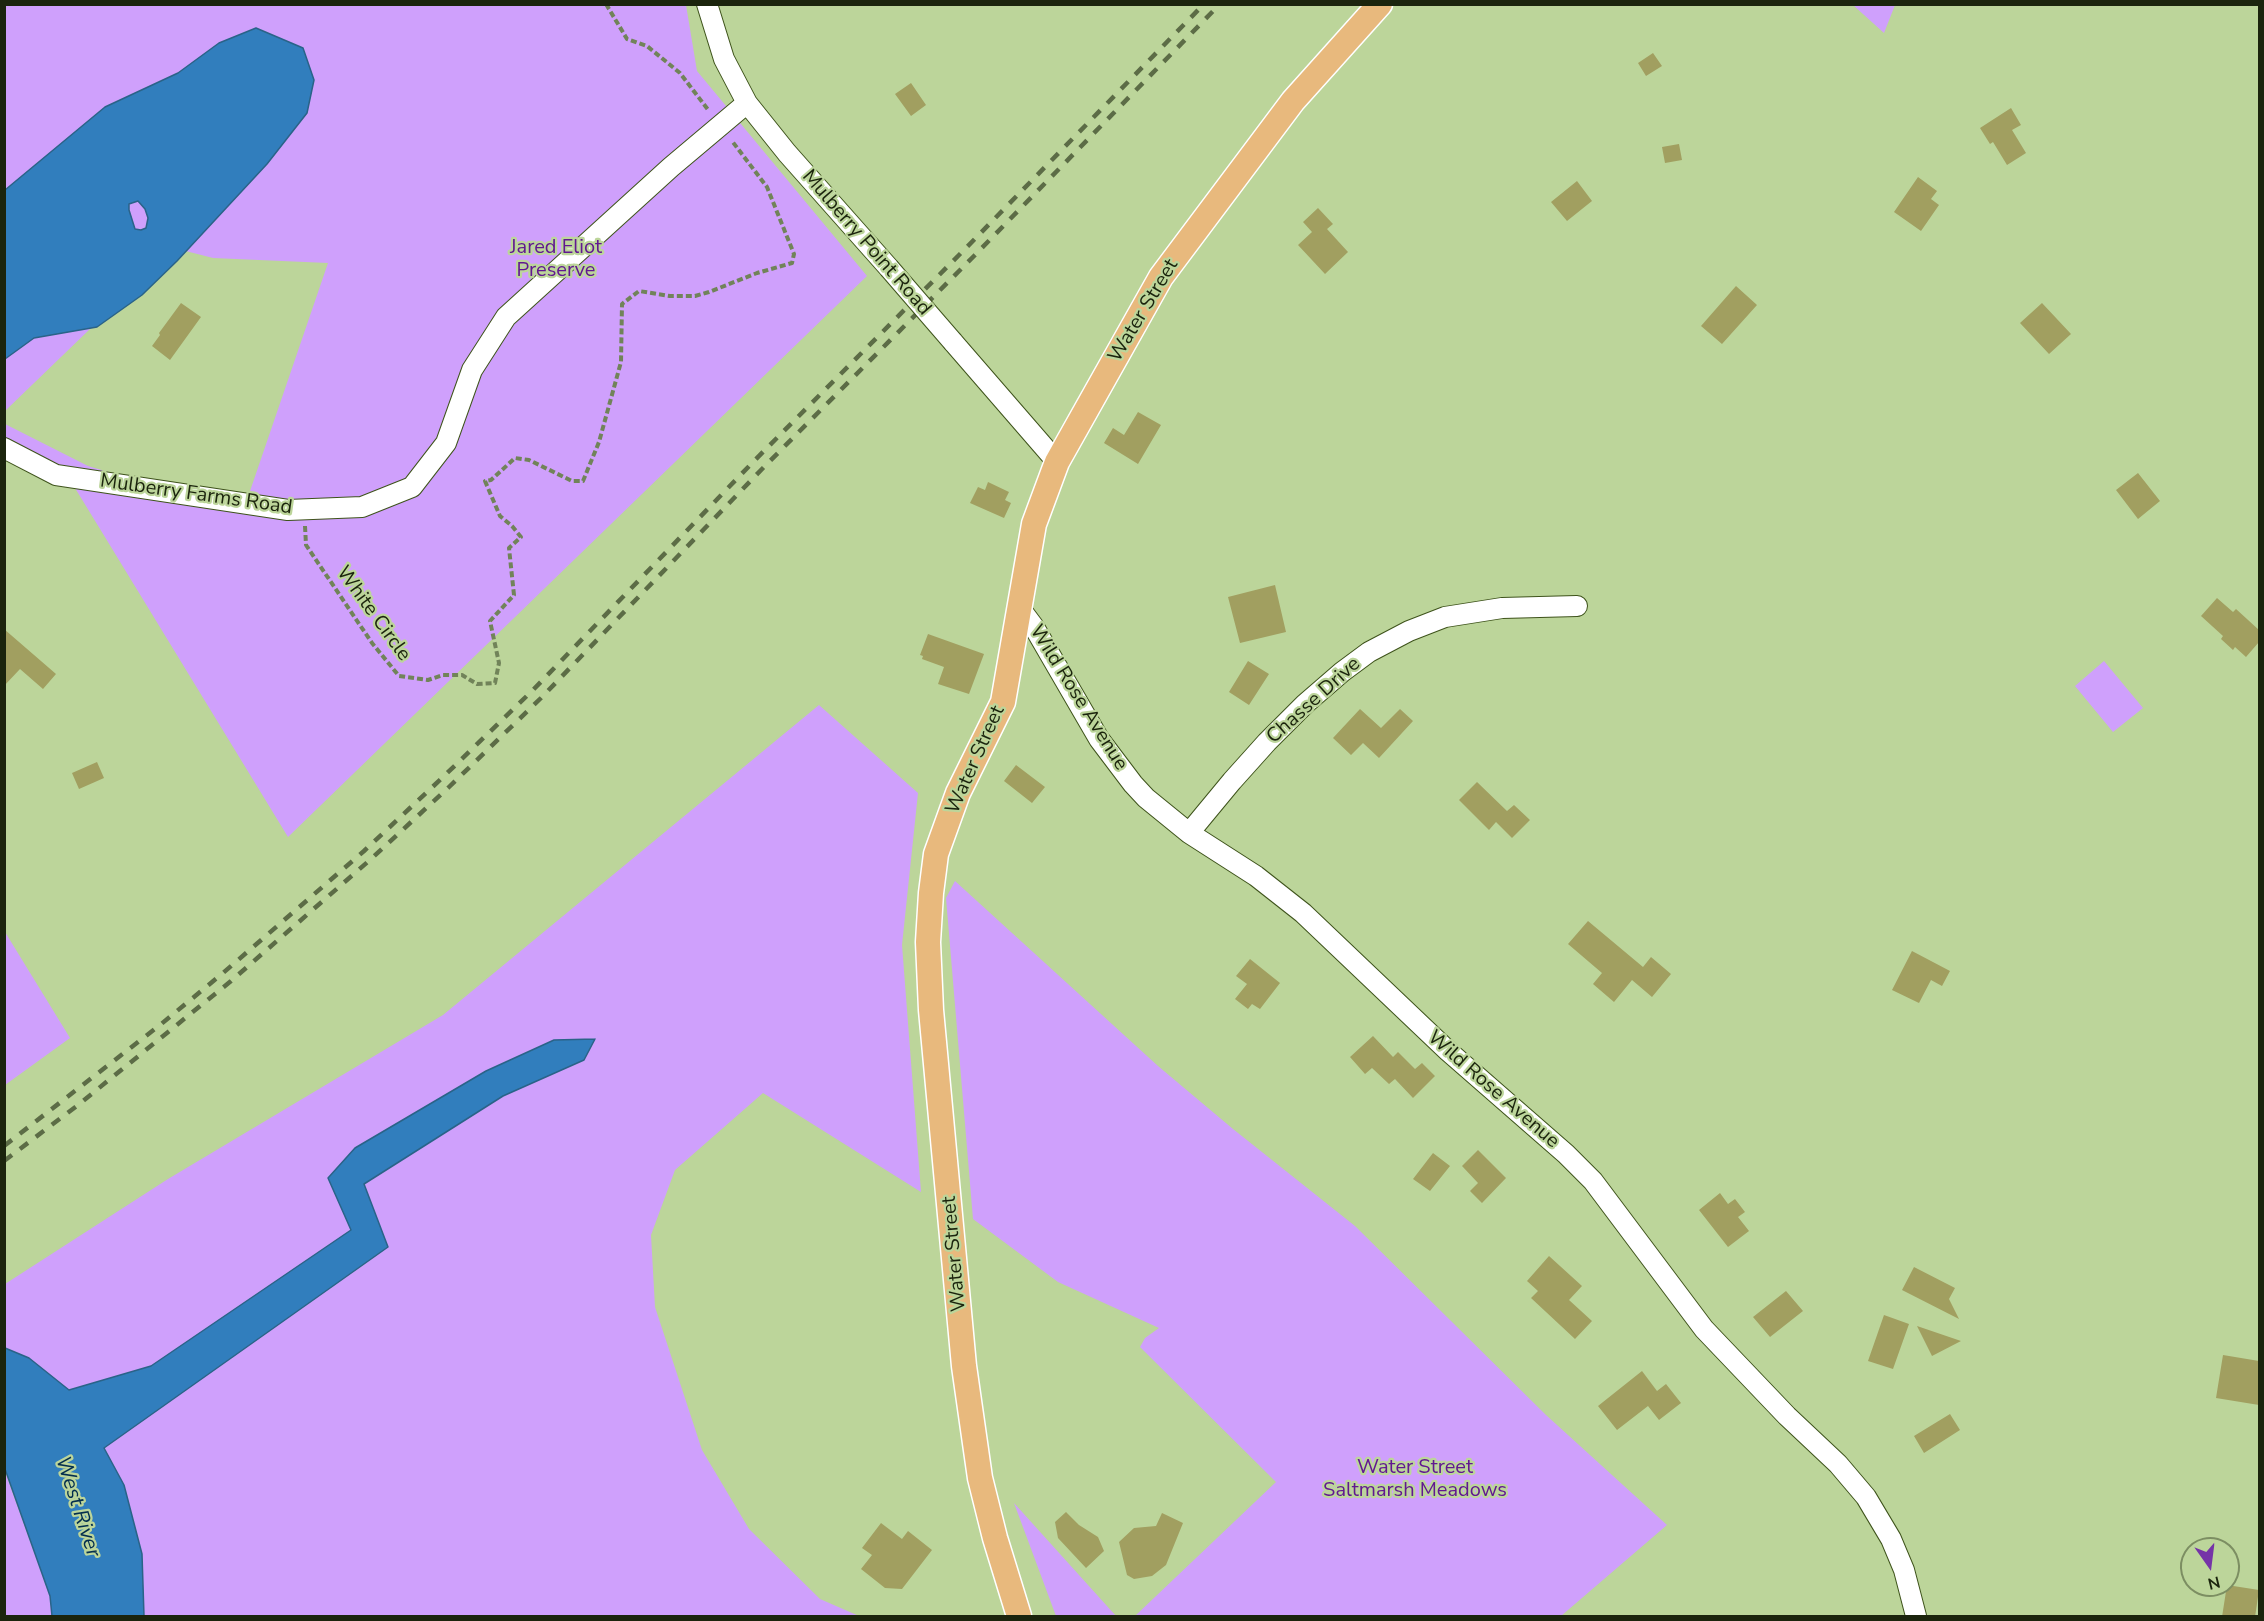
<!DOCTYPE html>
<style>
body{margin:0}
#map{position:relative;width:2264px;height:1621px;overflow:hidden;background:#bcd59a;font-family:"Nunito Sans",sans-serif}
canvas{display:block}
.frame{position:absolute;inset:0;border:6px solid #1b240d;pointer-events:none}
.north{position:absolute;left:2180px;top:1537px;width:60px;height:60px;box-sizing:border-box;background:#bcd59a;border:2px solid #7c8e62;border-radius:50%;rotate:166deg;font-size:16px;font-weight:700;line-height:24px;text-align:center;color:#1b240d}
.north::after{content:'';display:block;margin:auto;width:21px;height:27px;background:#7533a7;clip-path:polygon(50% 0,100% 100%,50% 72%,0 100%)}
</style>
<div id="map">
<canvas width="2264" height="1621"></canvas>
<div class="frame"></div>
<div class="north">N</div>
</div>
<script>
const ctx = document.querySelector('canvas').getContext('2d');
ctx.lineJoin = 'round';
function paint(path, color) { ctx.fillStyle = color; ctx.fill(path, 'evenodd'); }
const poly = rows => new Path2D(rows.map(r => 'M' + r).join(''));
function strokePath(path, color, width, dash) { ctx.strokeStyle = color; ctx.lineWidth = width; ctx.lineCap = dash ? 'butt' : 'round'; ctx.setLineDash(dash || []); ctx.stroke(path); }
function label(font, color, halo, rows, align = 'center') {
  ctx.font = font + ' "Nunito Sans",sans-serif'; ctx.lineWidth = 4.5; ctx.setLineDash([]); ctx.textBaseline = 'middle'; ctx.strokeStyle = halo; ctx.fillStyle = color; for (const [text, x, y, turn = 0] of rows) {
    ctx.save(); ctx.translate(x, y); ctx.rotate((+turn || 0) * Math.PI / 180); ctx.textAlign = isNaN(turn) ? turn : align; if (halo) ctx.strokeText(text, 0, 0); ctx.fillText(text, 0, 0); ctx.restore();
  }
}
const green = poly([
 [5,5,686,5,697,71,867,276,288,837,75,488,5,453,5,424,88,466,142,482,249,494,328,263,213,258,174,248,5,411],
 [1853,5,1895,5,1884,33],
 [2104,661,2143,708,2113,732,2075,686],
 [819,705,918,793,902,945,921,1192,763,1093,675,1170,651,1235,655,1307,702,1450,749,1529,820,1599,859,1616,144,1616,142,1554,124,1485,103,1448,380,1253,151,1366,141,1369,77,1408,5,1350,5,1284,168,1179,443,1015],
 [955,881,1158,1066,1233,1129,1355,1226,1546,1415,1667,1525,1561,1616,1135,1616,1276,1482,1140,1347,1145,1338,1159,1328,1058,1282,973,1219,946,898],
 [5,932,70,1038,5,1085],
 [4,1469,50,1596,52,1616,5,1616],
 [1014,1503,1116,1616,1056,1616]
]);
const water = poly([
 [256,28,303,48,314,80,307,113,267,164,177,261,142,295,97,327,34,338,5,359,5,190,105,107,178,73,219,43,256,28],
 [138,201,145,209,148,218,146,228,141,230,135,229,129,210,129,204,138,201],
 [595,1039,584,1060,503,1096,364,1184,388,1247,104,1448,124,1485,142,1554,144,1616,52,1616,50,1596,5,1469,5,1348,29,1358,69,1390,151,1366,351,1230,328,1178,355,1148,486,1071,554,1040,595,1039]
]);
const building = poly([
 [1653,53,1662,66,1646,76,1638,63],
 [911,83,926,105,911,116,895,94],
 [2011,108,2021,125,2012,130,2026,153,2007,165,1993,142,1990,144,1980,128],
 [1679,144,1682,160,1665,163,1662,147],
 [1918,177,1937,191,1931,199,1939,205,1921,231,1894,212],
 [1577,181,1592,201,1567,221,1551,202],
 [1318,208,1333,224,1327,229,1348,252,1325,274,1298,245,1312,232,1303,222],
 [1736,286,1757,305,1722,344,1701,326],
 [181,303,201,317,170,360,152,346,160,335,159,333],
 [2042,303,2071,334,2049,354,2020,323],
 [1138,412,1161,425,1138,464,1104,443,1113,428,1124,435],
 [2138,473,2160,501,2138,519,2116,490],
 [988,482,1009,492,1005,500,1011,503,1004,518,970,503,978,487,985,490],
 [1275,585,1286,632,1240,643,1228,597],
 [2217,598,2233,612,2236,609,2259,630,2259,642,2246,657,2235,647,2233,650,2221,639,2223,636,2201,616],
 [4,629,56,674,43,689,20,669,4,686],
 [928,634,984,654,969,694,938,684,944,667,922,659,923,656,920,655],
 [1248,661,1269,674,1249,705,1229,692],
 [1360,709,1381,728,1400,709,1413,721,1379,758,1363,743,1351,755,1333,738],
 [97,762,104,778,79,789,72,773],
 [1016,765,1045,787,1032,803,1004,781],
 [1477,782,1507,811,1514,805,1530,820,1512,838,1496,822,1489,830,1459,800],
 [1588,921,1643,967,1651,957,1671,974,1652,997,1632,980,1614,1002,1593,984,1602,973,1568,944],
 [1912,951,1950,971,1942,986,1931,980,1919,1003,1892,990],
 [1250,959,1280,983,1260,1009,1252,1004,1248,1009,1235,999,1247,984,1236,976],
 [1373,1036,1393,1057,1398,1052,1415,1069,1422,1063,1435,1076,1413,1098,1395,1079,1389,1084,1372,1068,1365,1074,1350,1057],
 [1478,1150,1506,1178,1482,1203,1470,1191,1478,1183,1462,1166],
 [1433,1153,1450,1166,1430,1191,1413,1179],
 [1720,1193,1728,1204,1735,1199,1745,1212,1738,1217,1749,1231,1728,1247,1699,1210],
 [1549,1256,1582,1286,1569,1300,1592,1321,1575,1339,1531,1298,1538,1291,1527,1281],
 [1914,1267,1955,1288,1949,1299,1959,1319,1902,1290],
 [1786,1291,1803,1311,1770,1337,1753,1317],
 [1884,1315,1909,1324,1893,1369,1868,1361],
 [1917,1326,1961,1341,1932,1356],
 [2223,1355,2259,1361,2259,1405,2216,1398],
 [1642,1371,1657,1391,1666,1384,1681,1403,1659,1420,1648,1406,1617,1430,1598,1406],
 [1950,1414,1960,1430,1924,1453,1914,1436],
 [1066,1512,1079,1525,1098,1537,1104,1551,1086,1568,1058,1538,1055,1522],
 [1162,1513,1183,1523,1166,1565,1152,1576,1134,1579,1127,1575,1119,1542,1134,1528,1156,1526],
 [881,1523,902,1539,908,1531,932,1550,902,1589,885,1588,861,1569,872,1555,862,1548],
 [2227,1585,2259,1590,2255,1617,2222,1617]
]);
const path = poly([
 [606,4,627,39,647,46,680,73,709,111],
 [305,526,306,545,372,643,399,676,428,680,443,675,462,675,477,684,495,683,499,663,490,621,514,595,509,548,521,537,512,526,500,516,485,481,491,480,515,458,529,460,572,481,583,481,599,442,621,362,622,304,639,291,670,296,695,296,709,292,757,273,792,263,794,254,767,187,732,141]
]);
const minor = poly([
 [707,4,724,59,747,103,787,153,889,268],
 [953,342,1057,462],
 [4,448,56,475,288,510,362,507,412,487,446,443,472,370,506,317,671,167,747,103],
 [1019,607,1034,627,1099,739,1133,784,1146,798,1189,833,1256,876,1303,913,1448,1051,1566,1154,1593,1181,1704,1329,1787,1416,1838,1464,1866,1497,1891,1539,1904,1570,1916,1616],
 [1189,833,1232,781,1267,742,1305,704,1342,672,1369,652,1409,631,1445,617,1502,608,1577,606]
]);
const major = poly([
 [1019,1616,995,1538,980,1478,964,1366,931,1010,928,942,931,893,936,854,958,793,1003,702,1034,524,1057,462,1161,277,1293,101,1380,4]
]);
const rail = poly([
 [4,1146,160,1025,223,973,364,851,441,779,533,690,755,460,966,248,1204,4],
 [4,1161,78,1105,231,981,371,859,448,788,541,698,763,468,974,256,1220,4]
]);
const minorBridge = poly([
 [889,268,953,342]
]);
const streetNames = [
 ["Mulberry Point Road",866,243,49],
 ["Water Street",1144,311,-59],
 ["Mulberry Farms Road",196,495,8],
 ["White Circle",373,614,54],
 ["Wild Rose Avenue",1078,698,58],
 ["Chasse Drive",1314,701,-42],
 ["Water Street",976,760,-66],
 ["Wild Rose Avenue",1493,1090,41],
 ["Water Street",955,1254,-95]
];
const parkNames = [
 ["Jared Eliot",556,248],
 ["Preserve",556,271],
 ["Water Street",1415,1468],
 ["Saltmarsh Meadows",1415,1491]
];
const waterNames = [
 ["West River",77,1507,72]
];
paint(green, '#cfa0fc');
paint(water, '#317ebd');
strokePath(water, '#2a6388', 1.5);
paint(building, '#a19f60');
strokePath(minor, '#3e531b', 22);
strokePath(major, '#fff', 27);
strokePath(path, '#718359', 4, [6, 3]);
strokePath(minor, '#fff', 20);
strokePath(major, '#e8b97d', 24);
strokePath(rail, '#5c6c46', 4.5, [10, 10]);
strokePath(minorBridge, '#3e531b', 22, []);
strokePath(minorBridge, '#fff', 20);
label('20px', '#1b240d', '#bcd59a', streetNames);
label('20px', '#611791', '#bcd59a', parkNames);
label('italic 21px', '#032e4e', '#bcd59a', waterNames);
</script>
